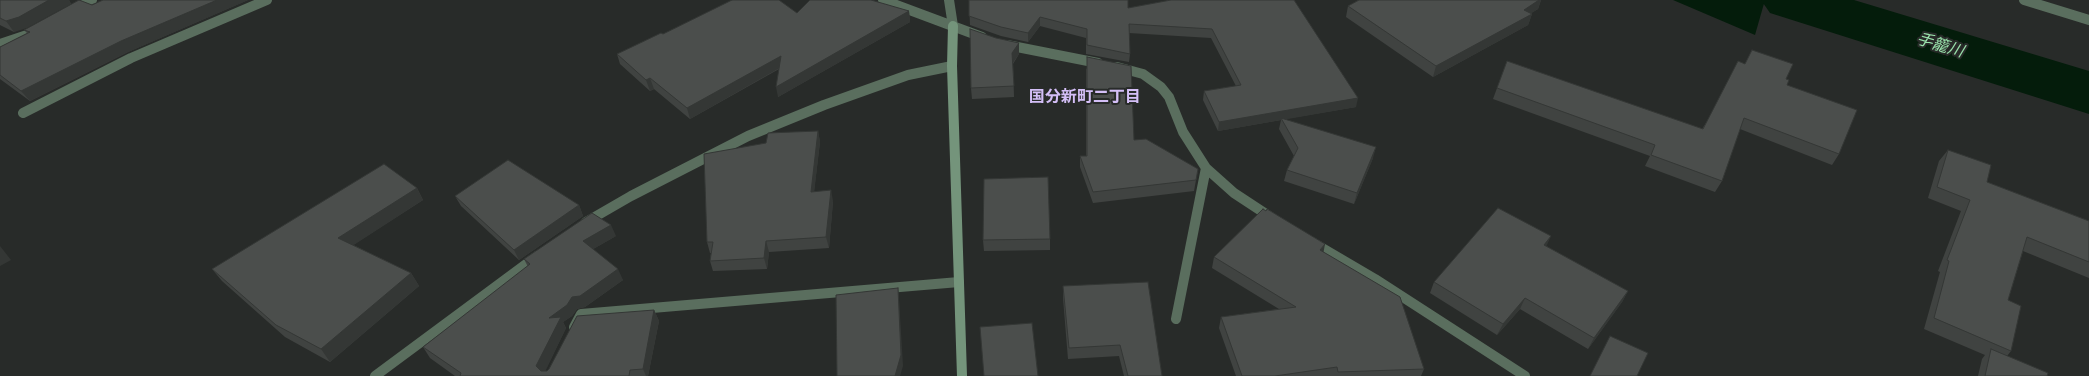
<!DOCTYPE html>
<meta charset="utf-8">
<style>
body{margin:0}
canvas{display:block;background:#282b29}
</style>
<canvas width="2089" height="376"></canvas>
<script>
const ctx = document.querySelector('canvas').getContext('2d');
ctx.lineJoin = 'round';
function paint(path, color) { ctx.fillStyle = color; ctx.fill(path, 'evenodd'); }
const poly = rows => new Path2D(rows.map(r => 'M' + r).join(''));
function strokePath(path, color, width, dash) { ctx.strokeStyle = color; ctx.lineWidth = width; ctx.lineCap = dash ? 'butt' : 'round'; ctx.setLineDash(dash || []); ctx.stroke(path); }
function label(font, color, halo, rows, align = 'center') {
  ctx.font = font + ' Signika,"Noto Sans JP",sans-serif'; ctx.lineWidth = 4; ctx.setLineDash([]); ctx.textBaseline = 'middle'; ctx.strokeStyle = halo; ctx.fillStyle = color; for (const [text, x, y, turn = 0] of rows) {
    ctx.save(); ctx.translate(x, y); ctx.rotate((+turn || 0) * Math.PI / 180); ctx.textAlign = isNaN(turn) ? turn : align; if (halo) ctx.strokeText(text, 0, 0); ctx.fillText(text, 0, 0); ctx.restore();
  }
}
const water = poly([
 [1673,0,1765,0,1755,35]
]);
const river = poly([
 [1761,0,1854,0,2089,71,2089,114,1770,13,1761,0]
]);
const street = poly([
 [883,0,982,37],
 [949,0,953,26],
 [2024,0,2089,20],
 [76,9,92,0],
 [0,44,30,34],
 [1007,45,1098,63],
 [1117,67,1143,74,1161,87,1169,97,1183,132,1206,168,1234,193,1272,218],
 [23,113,131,58,267,0],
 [586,222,631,196,748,136,824,105,908,75,952,66],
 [1312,242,1375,279,1525,376],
 [1176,319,1206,168],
 [574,327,581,314,959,282],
 [375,376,537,256]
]);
const secondary = poly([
 [953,26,952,66,962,376]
]);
const wall = poly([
 [0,0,69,0,71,4,14,32,0,25],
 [103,0,248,0,128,52,30,101,0,79,0,47,27,33,24,30],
 [969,0,1128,8,1171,0,1356,107,1285,119,1373,158,1354,204,1284,181,1287,170,1294,156,1279,129,1281,120,1218,131,1203,100,1204,91,1236,86,1211,38,1129,33,1130,54,1129,62,1086,54,1086,38,1040,26,1028,42,1001,36,970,25],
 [1359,0,1541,0,1538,9,1531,13,1532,14,1528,25,1433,77,1346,17,1348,6],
 [909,11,910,22,778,97,779,69,690,119,654,89,650,91,620,64,617,54,663,34,797,13],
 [996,38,1019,43,1019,54,1013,64,1014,97,972,99,971,88],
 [1752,50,1786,79,1787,85,1839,154,1832,165,1740,129,1722,181,1715,192,1645,166,1650,156,1493,99,1507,61,1702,129,1745,64],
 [1086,68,1134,140,1198,169,1194,191,1093,203,1080,167,1080,156,1086,156],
 [818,131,820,142,814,191,833,201,829,248,769,252,767,269,713,271,710,261,711,253,710,253,707,242,766,143],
 [1948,150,1987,182,2089,221,2089,278,2023,251,2008,300,2011,351,2007,356,2047,376,1978,376,1982,359,1985,355,1924,329,1940,272,1938,271,1961,211,1928,198,1939,161],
 [417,188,423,200,353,245,411,273,419,286,330,362,285,337,222,281,212,269],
 [455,196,579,205,583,216,519,260,461,206],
 [616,236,593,249,623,280,585,307,577,309,572,316,563,322,566,328,545,371,547,371,654,310,659,321,648,376,455,376,430,358,423,347,528,267,524,259],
 [1050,239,1050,250,984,251,983,240],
 [1546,246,1628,291,1622,302,1588,349,1520,309,1497,335,1430,293,1434,282],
 [1323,252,1424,369,1421,376,1236,376,1219,328,1221,317,1279,309,1212,268,1214,257],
 [1063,286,1162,376,1124,376,1119,356,1068,359,1063,298]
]);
const shadedWall = poly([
 [49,0,69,0,71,4,27,28,14,32,6,21],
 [217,0,248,0,128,52,30,101,21,91,121,41],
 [1539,0,1541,0,1538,9,1522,19,1532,14,1528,25,1433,77,1436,66],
 [909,11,910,22,778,97,776,87],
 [1040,17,1040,26,1028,42,1028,33],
 [1019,43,1019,54,1012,64,1012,53],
 [781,56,783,66,690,119,687,108],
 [650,78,654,89,650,91,646,80],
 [1358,98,1356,107,1282,120,1281,118,1281,120,1218,131,1219,122],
 [818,131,820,142,813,202,811,192],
 [1376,147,1373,158,1354,204,1357,193],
 [417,188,423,200,346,250,338,238],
 [831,190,833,201,829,248,826,237],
 [579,205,583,216,519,260,514,250],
 [611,225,616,236,588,252,583,241],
 [1551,236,1546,247,1544,245],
 [766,241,769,252,767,269,764,258],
 [1325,244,1323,255,1320,250],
 [0,246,11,260,0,266],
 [618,269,623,280,585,307,577,309,572,316,563,322,566,328,543,376,536,366,549,318,572,297],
 [411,273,419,286,330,362,321,349],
 [898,288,899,300,903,366,900,376,895,376],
 [1628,291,1622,302,1588,349,1594,338],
 [1525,298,1520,309,1497,335,1503,324],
 [654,310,659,321,648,376,646,376,643,369]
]);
const building = poly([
 [0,0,49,0,19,17,6,21,0,18,0,0],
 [79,0,92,5,103,0,217,0,121,41,21,91,0,75,0,47,30,32,24,30,79,0],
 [732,0,779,0,797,13,810,0,871,0,909,11,776,87,781,56,687,108,650,78,646,80,617,54,661,33,663,34,732,0],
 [969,0,1128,0,1128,8,1171,0,1294,0,1358,98,1219,122,1204,91,1241,85,1212,29,1129,24,1130,54,1087,45,1087,29,1040,17,1028,33,1001,27,969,16,969,0],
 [1359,0,1539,0,1524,10,1532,14,1436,66,1348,6,1359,0],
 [970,29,996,38,1019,43,1012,53,1014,86,971,88,970,29],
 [1752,50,1793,64,1786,79,1789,80,1787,85,1857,110,1839,154,1744,118,1722,181,1651,155,1655,145,1497,88,1507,61,1703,129,1738,61,1745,64,1752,50],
 [1087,57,1131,66,1134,140,1146,139,1198,169,1196,180,1093,192,1080,156,1087,156,1087,57],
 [1281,118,1376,147,1357,193,1287,170,1298,148,1281,118],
 [818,131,811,192,831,190,826,237,766,241,764,258,710,261,713,242,707,242,704,154,766,143,768,133,818,131],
 [1948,150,1991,165,1987,182,2089,221,2089,262,2027,237,2008,300,2021,306,2011,351,1934,318,1949,261,1947,260,1970,200,1937,187,1948,150],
 [508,160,579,205,514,250,455,196,508,160],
 [384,164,417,188,338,238,411,273,321,349,276,325,212,269,384,164],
 [1048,177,1050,239,983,240,984,179,1048,177],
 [1498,208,1551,236,1544,245,1628,291,1594,338,1525,298,1503,324,1434,282,1498,208],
 [1263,209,1266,211,1267,209,1325,244,1320,250,1400,297,1424,369,1338,372,1337,367,1275,376,1242,376,1221,317,1296,307,1214,257,1263,209],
 [592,213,611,225,583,241,618,269,580,296,572,297,567,305,549,318,561,317,536,366,541,371,547,371,549,369,577,316,654,310,643,369,630,370,629,376,460,376,461,373,423,347,530,264,524,259,592,213],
 [1148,282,1162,376,1128,376,1120,345,1069,348,1063,286,1148,282],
 [898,288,901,355,895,376,837,376,836,295,898,288],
 [1032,323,1038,376,984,376,980,327,1032,323],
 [1610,336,1648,353,1637,376,1590,376,1610,336],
 [1991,349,2048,373,2047,376,1985,376,1991,349]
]);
const waterNames = [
 ["手籠川",1940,46,17]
];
const neighbourhoodNames = [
 ["国分新町二丁目",1085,98]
];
paint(water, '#041c0b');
paint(river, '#041c0b');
strokePath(street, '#5a6e5e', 10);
strokePath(secondary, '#74947b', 10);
paint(wall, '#404341');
paint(shadedWall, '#343735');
paint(building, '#4b4e4c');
strokePath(building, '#343735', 1);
label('italic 16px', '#99e2ab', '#282b29', waterNames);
label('bold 16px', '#d4bff7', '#282b29', neighbourhoodNames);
</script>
